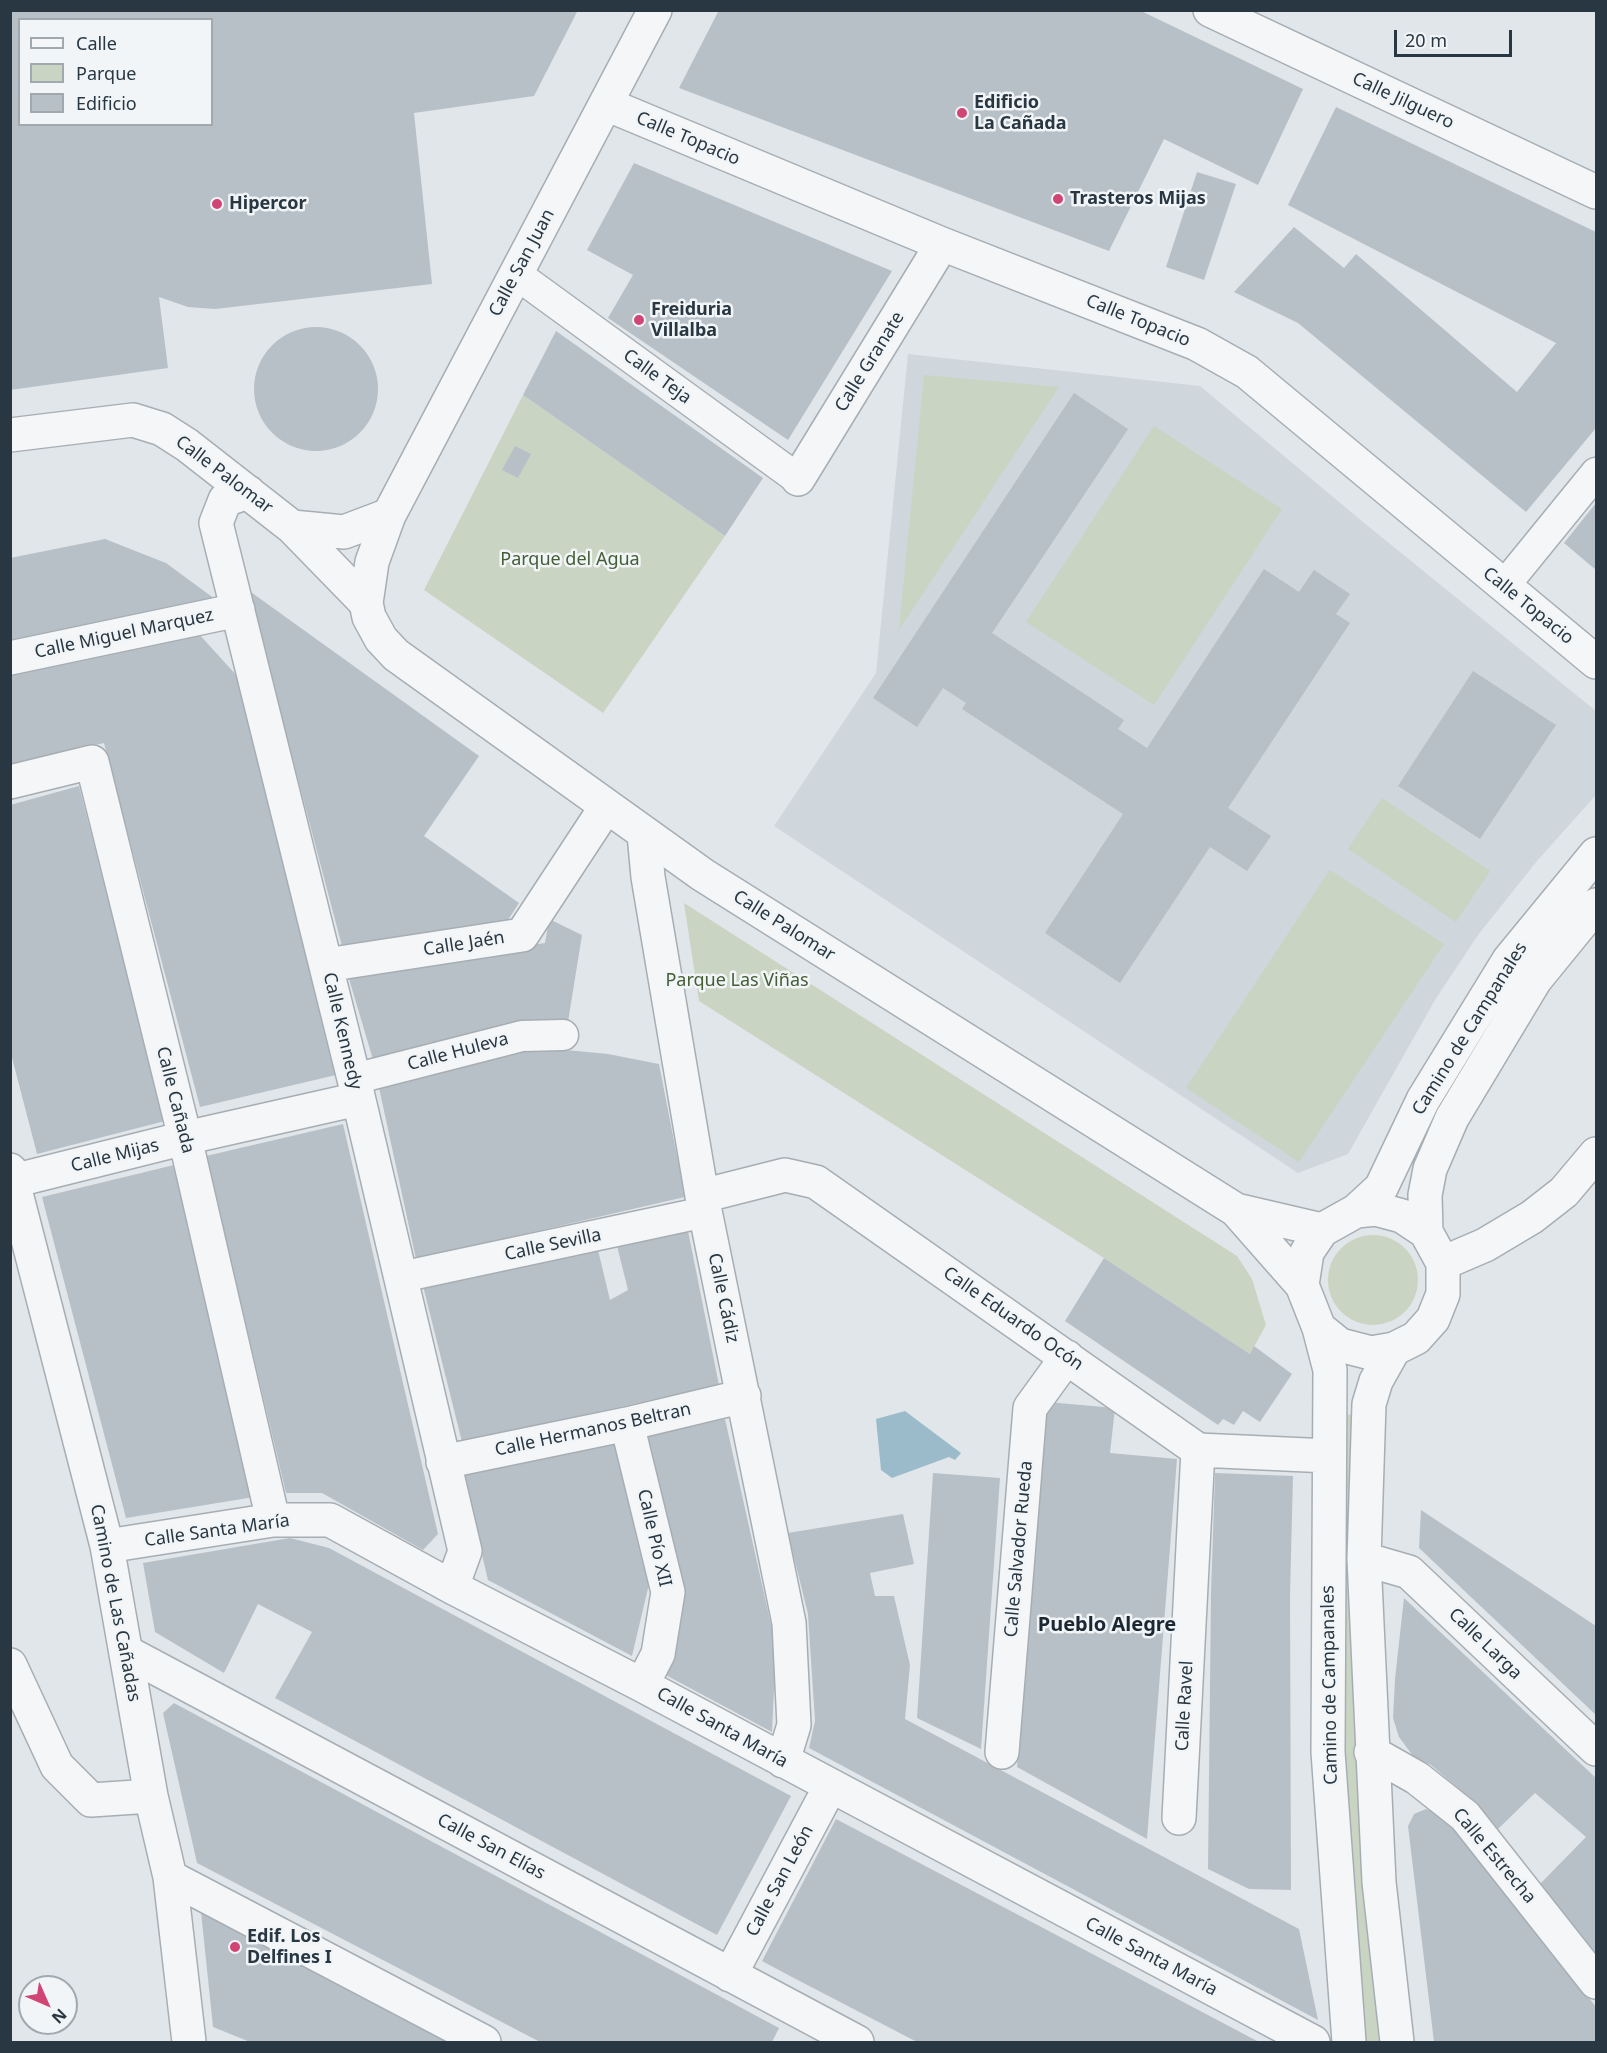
<!DOCTYPE html>
<meta charset="utf-8">
<style>
body{margin:0}
#map{position:relative;width:1607px;height:2053px;overflow:hidden;background:#e1e6ea;font-family:"Noto Sans",sans-serif}
canvas{display:block}
.frame{position:absolute;inset:0;border:12px solid #293742;pointer-events:none}
.legend{position:absolute;left:18px;top:18px;width:195px;height:108px;box-sizing:border-box;background:#f1f5f7;border:2px solid #a1a9af;margin:0;padding:8px 10px;list-style:none;font-size:18px;color:#293742}
.legend li{display:flex;align-items:center;gap:12px;height:30px}
.legend b{width:30px;border:2px solid #a1a9af}
.north{position:absolute;left:18px;top:1975px;width:60px;height:60px;box-sizing:border-box;background:#f1f5f7;border:2px solid #a1a9af;border-radius:50%;rotate:135deg;font-size:16px;font-weight:700;line-height:24px;text-align:center;color:#293742}
.north::after{content:'';display:block;margin:auto;width:21px;height:27px;background:#d04574;clip-path:polygon(50% 0,100% 100%,50% 72%,0 100%)}
.scale{position:absolute;left:1394px;top:30px;width:118px;height:27px;box-sizing:border-box;border:3px solid #293742;border-top:0;padding-left:8px;font-size:18px;line-height:21px;white-space:nowrap;color:#293742;-webkit-text-stroke:4px #f1f5f7;paint-order:stroke}
</style>
<div id="map">
<canvas width="1607" height="2053"></canvas>
<div class="frame"></div>
<ul class="legend">
<li><b style="height:8px;background:#f4f6f8"></b>Calle</li>
<li><b style="height:16px;background:#cad4c2"></b>Parque</li>
<li><b style="height:16px;background:#b8c0c7"></b>Edificio</li>
</ul>
<div class="north">N</div>
<div class="scale">20 m</div>
</div>
<script>
const ctx = document.querySelector('canvas').getContext('2d');
ctx.lineJoin = 'round';
function paint(path, color) { ctx.fillStyle = color; ctx.fill(path, 'evenodd'); }
const poly = rows => new Path2D(rows.map(r => 'M' + r).join(''));
function strokePath(path, color, width, dash) { ctx.strokeStyle = color; ctx.lineWidth = width; ctx.lineCap = dash ? 'butt' : 'round'; ctx.setLineDash(dash || []); ctx.stroke(path); }
function label(font, color, halo, rows, align = 'center') {
  ctx.font = font + ' "Noto Sans",sans-serif'; ctx.lineWidth = 5; ctx.setLineDash([]); ctx.textBaseline = 'middle'; ctx.strokeStyle = halo; ctx.fillStyle = color; for (const [text, x, y, turn = 0] of rows) {
    ctx.save(); ctx.translate(x, y); ctx.rotate((+turn || 0) * Math.PI / 180); ctx.textAlign = isNaN(turn) ? turn : align; if (halo) ctx.strokeText(text, 0, 0); ctx.fillText(text, 0, 0); ctx.restore();
  }
}
const built = poly([
 [908,354,1200,386,1363,522,1596,711,1596,795,1537,861,1478,935,1435,1000,1348,1154,1298,1173,774,826,876,673]
]);
const green = poly([
 [924,375,1059,387,899,630],
 [523,395,725,536,603,713,424,590],
 [1154,426,1282,509,1154,705,1026,622],
 [1382,798,1490,871,1456,922,1348,849],
 [1330,870,1444,944,1299,1162,1186,1088],
 [684,903,1237,1256,1252,1279,1266,1325,1250,1354,1104,1258,699,1001],
 '1328 1280a45 45 0 1 1 90 0a45 45 0 1 1-90 0Z',
 [1344,1414,1354,1415,1366,1880,1379,2042,1366,2042,1345,1755,1339,1556]
]);
const water = poly([
 [905,1411,961,1453,955,1460,949,1457,892,1478,881,1470,876,1419]
]);
const building = poly([
 [10,10,578,10,534,96,414,113,432,284,215,309,188,307,159,297,168,368,10,390],
 [20,20,212,20,212,124,20,124],
 [719,10,1139,10,1303,89,1258,185,1164,139,1109,251,679,88],
 [1336,107,1596,232,1596,428,1526,512,1298,323,1234,292,1294,227,1344,268,1356,254,1517,392,1556,343,1288,205],
 [634,163,892,271,788,440,608,318,633,275,587,250],
 [1197,172,1236,184,1204,280,1166,267],
 '254 389a62 62 0 1 1 124 0a62 62 0 1 1-124 0Z',
 [556,331,763,478,725,536,523,395],
 [1074,393,1128,429,992,633,1124,720,1118,729,1147,748,1264,569,1299,592,1314,570,1350,594,1336,614,1350,623,1228,808,1271,836,1247,871,1210,847,1120,983,1045,933,1123,814,962,709,966,703,943,688,917,727,873,698],
 [515,446,531,454,518,478,502,470],
 [1596,503,1596,570,1564,543],
 [105,539,166,563,215,599,10,642,10,558],
 [248,590,479,756,424,836,519,903,504,926,343,950],
 [198,633,238,677,336,1075,200,1107,104,743,10,765,10,673],
 [1473,671,1556,725,1480,839,1398,786],
 [79,786,165,1121,37,1154,10,1050,10,805],
 [549,919,582,935,567,1028,374,1063,347,972,545,943],
 [524,1046,608,1054,659,1064,685,1197,416,1259,378,1083],
 [343,1124,438,1534,423,1550,322,1493,286,1493,206,1156],
 [174,1165,254,1497,126,1518,42,1197],
 [688,1231,719,1385,462,1442,423,1286,598,1250,610,1300,628,1290,617,1246],
 [1104,1258,1250,1354,1254,1346,1292,1374,1260,1422,1243,1411,1234,1425,1223,1419,1218,1425,1065,1321],
 [1047,1402,1115,1408,1110,1453,1177,1459,1147,1839,1017,1767],
 [725,1419,776,1647,772,1732,662,1673,644,1437],
 [616,1439,649,1584,632,1656,488,1580,462,1471],
 [933,1473,1000,1478,981,1749,917,1718],
 [1215,1473,1293,1476,1290,1595,1291,1890,1249,1889,1208,1869,1211,1593],
 [1421,1510,1596,1626,1596,1715,1419,1548],
 [903,1514,914,1564,870,1573,875,1596,894,1596,910,1665,905,1719,1299,1929,1318,2020,809,1748,815,1721,808,1614,788,1533],
 [290,1538,329,1548,791,1796,717,1935,275,1698,312,1632,258,1604,224,1673,155,1632,143,1563],
 [1404,1598,1596,1778,1596,1954,1540,1884,1586,1837,1535,1793,1498,1829,1477,1804,1431,1765,1413,1756,1399,1737,1393,1718,1395,1679],
 [174,1703,779,2028,772,2042,540,2042,197,1863,163,1713],
 [1426,1809,1440,1813,1459,1829,1596,2007,1596,2042,1434,2042,1408,1826,1414,1814],
 [836,1819,1028,1920,1259,2042,917,2042,790,1976,762,1961],
 [201,1912,332,1982,447,2042,250,2042,213,2027]
]);
const pedestrian = poly([
 [516,274,798,479],
 [1504,586,1596,473],
 [354,1079,522,1036,563,1035],
 [401,1277,705,1212]
]);
const minor = poly([
 [655,10,389,515,372,562,366,603,369,617,381,639,396,655,703,875,1236,1210,1302,1285],
 [1210,10,1596,192],
 [606,104,942,244,1197,344,1247,372,1596,662],
 [10,435,133,420,162,429,187,445,292,527,366,603],
 [798,479,942,244],
 [248,492,225,500,216,523,354,1079,465,1551,452,1587],
 [292,527,344,532,389,515],
 [10,658,238,610],
 [10,782,92,762,185,1138,273,1520],
 [644,834,648,877,702,1196,789,1623,794,1725,783,1761],
 [326,965,522,935,606,807],
 [10,1170,107,1546,151,1796,170,1877,189,2042],
 [13,1181,185,1138,358,1099],
 [702,1196,785,1175,816,1182,1198,1450,1329,1456],
 [1236,1210,1322,1230],
 [1356,1211,1381,1188,1423,1100,1509,960,1596,854],
 [1426,1232,1425,1195,1430,1169,1452,1118,1535,980,1596,905],
 [1443,1263,1485,1245,1532,1217,1564,1192,1596,1154],
 [1319,1328,1340,1345,1371,1353,1394,1349,1416,1338,1433,1319,1443,1294,1443,1263,1426,1232,1402,1216,1376,1209,1356,1211,1322,1230,1307,1252,1302,1285,1319,1328,1330,1370,1328,1752,1349,2042],
 [1394,1349,1376,1381,1369,1404,1364,1559,1379,1882,1397,2042],
 [627,1424,668,1592,658,1654,642,1685],
 [443,1462,627,1424,744,1396],
 [107,1546,273,1520,330,1520,452,1587,642,1685,1313,2042],
 [1364,1559,1409,1572,1596,1749],
 [126,1652,857,2042],
 [10,1665,57,1766,91,1800,151,1796],
 [1002,1752,1030,1408,1067,1357],
 [1371,1752,1417,1778,1465,1816,1596,1982],
 [1179,1818,1198,1450],
 [170,1877,484,2042],
 [730,1975,830,1787]
]);
const markers = [
 [962,113,6,"#d04574"],
 [1058,199,6,"#d04574"],
 [217,204,6,"#d04574"],
 [639,320,6,"#d04574"],
 [235,1947,6,"#d04574"]
];
const streetNames = [
 ["Calle Jilguero",1403,101,25],
 ["Calle Topacio",688,139,23],
 ["Calle San Juan",522,263,-62],
 ["Calle Topacio",1138,321,22],
 ["Calle Granate",870,362,-58],
 ["Calle Teja",657,377,36],
 ["Calle Palomar",224,475,37],
 ["Calle Topacio",1528,606,39],
 ["Calle Miguel Marquez",124,634,-12],
 ["Calle Palomar",784,926,32],
 ["Calle Jaén",464,944,-9],
 ["Camino de Campanales",1470,1029,-58],
 ["Calle Kennedy",342,1031,77],
 ["Calle Huleva",458,1052,-15],
 ["Calle Cañada",175,1100,76],
 ["Calle Mijas",115,1156,-14],
 ["Calle Sevilla",553,1245,-12],
 ["Calle Cádiz",723,1298,78],
 ["Calle Eduardo Ocón",1013,1319,35],
 ["Calle Hermanos Beltran",593,1430,-12],
 ["Calle Santa María",217,1531,-8],
 ["Calle Pío XII",654,1538,77],
 ["Calle Salvador Rueda",1019,1549,-85],
 ["Camino de Las Cañadas",115,1603,79],
 ["Calle Larga",1485,1644,44],
 ["Camino de Campanales",1330,1685,-91],
 ["Calle Ravel",1185,1706,-87],
 ["Calle Santa María",722,1728,29],
 ["Calle San Elías",491,1847,28],
 ["Calle Estrecha",1494,1856,50],
 ["Calle San León",780,1881,-62],
 ["Calle Santa María",1151,1957,28]
];
const poiNames = [
 ["Edificio",974,103],
 ["La Cañada",974,124],
 ["Trasteros Mijas",1070,199],
 ["Hipercor",229,204],
 ["Freiduria",651,310],
 ["Villalba",651,331],
 ["Edif. Los",247,1937],
 ["Delfines I",247,1958]
];
const parkNames = [
 ["Parque del Agua",570,560],
 ["Parque Las Viñas",737,981]
];
const neighbourhoodNames = [
 ["Pueblo Alegre",1107,1625]
];
paint(built, '#cfd6dc');
paint(green, '#cad4c2');
paint(water, '#9cbbca');
paint(building, '#b8c0c7');
strokePath(pedestrian, '#a6aeb4', 33);
strokePath(minor, '#a6aeb4', 36);
strokePath(pedestrian, '#f4f6f8', 30);
strokePath(minor, '#f4f6f8', 33);
for (const [x, y, r, color] of markers) { const dot = new Path2D(); dot.arc(x, y, r, 0, 2 * Math.PI); ctx.fillStyle = color; ctx.fill(dot); strokePath(dot, '#f1f5f7', 2); }
label('18px', '#293742', '#f1f5f7', streetNames);
label('bold 18px', '#293742', '#f1f5f7', poiNames, 'left');
label('18px', '#455e36', '#f1f5f7', parkNames);
label('bold 20px', '#1b2833', '#f1f5f7', neighbourhoodNames);
</script>
